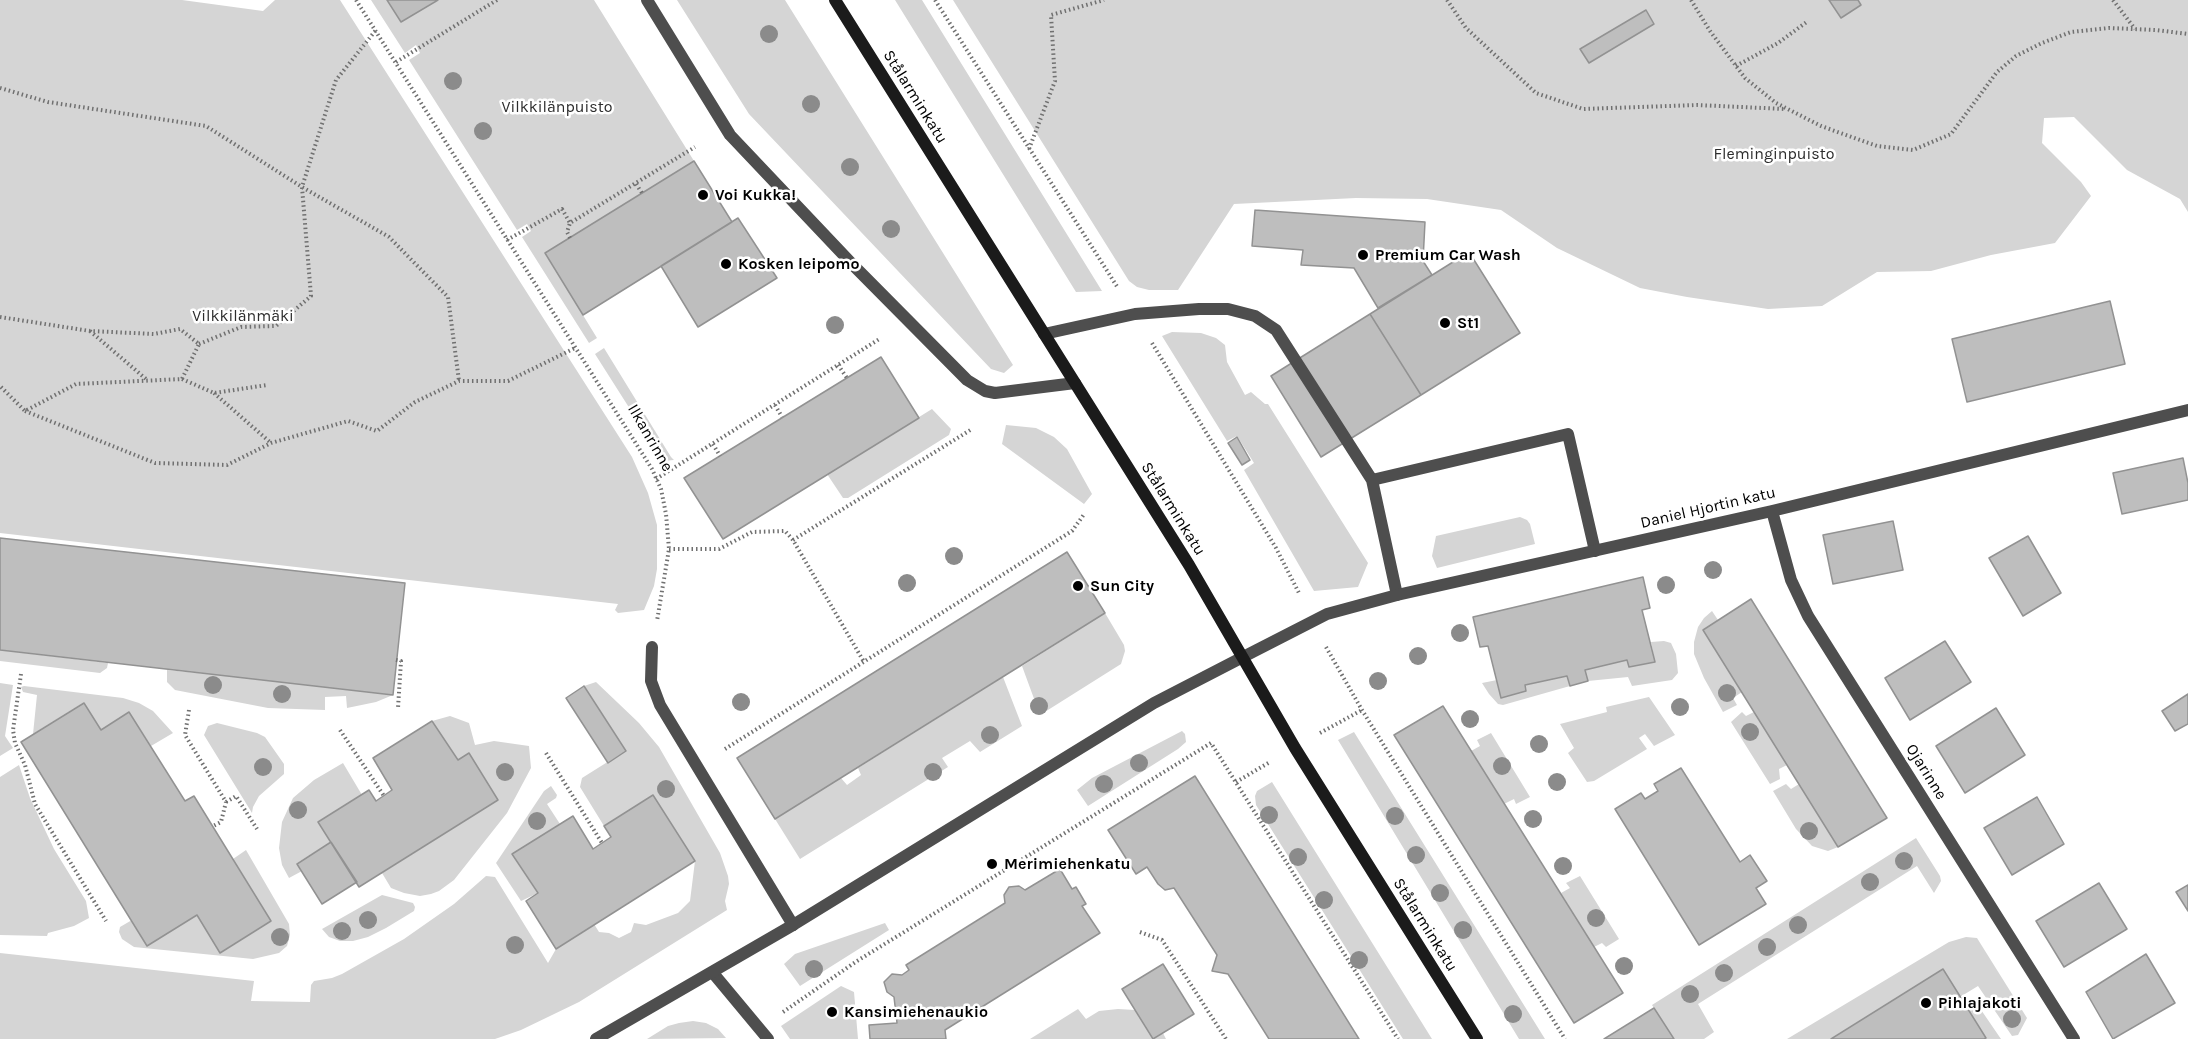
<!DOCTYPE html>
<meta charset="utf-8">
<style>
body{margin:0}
canvas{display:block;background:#fff}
</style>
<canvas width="2188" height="1039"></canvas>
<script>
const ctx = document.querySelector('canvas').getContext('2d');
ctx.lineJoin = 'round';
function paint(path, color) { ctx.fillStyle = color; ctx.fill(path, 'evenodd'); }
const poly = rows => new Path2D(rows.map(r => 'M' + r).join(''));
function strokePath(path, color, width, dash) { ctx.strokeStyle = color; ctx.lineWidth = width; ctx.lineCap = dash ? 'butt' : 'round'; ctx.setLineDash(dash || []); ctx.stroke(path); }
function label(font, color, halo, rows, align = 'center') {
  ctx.font = font + ' Karla,sans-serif'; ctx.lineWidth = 5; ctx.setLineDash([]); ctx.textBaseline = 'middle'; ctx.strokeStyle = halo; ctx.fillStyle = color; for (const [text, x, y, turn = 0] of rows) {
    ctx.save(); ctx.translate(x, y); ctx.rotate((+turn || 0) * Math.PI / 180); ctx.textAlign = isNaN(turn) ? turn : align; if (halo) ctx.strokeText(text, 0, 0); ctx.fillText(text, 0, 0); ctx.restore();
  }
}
const green = poly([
 [0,0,182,0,263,11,275,0,340,0,632,457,648,493,657,525,657,569,654,586,644,610,618,613,615,610,618,604,0,533],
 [371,0,387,0,401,22,438,0,594,0,694,161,545,253,597,338,589,343,522,237,531,231,527,224,517,230,409,60,420,53,416,45,405,53],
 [677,0,785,0,1013,365,1004,373,991,369,749,114],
 [895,0,922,0,1102,291,1076,292],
 [953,0,2188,0,2188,212,2180,199,2127,170,2074,117,2044,118,2042,143,2081,182,2091,196,2055,243,1991,255,1931,271,1877,272,1822,306,1768,309,1687,297,1640,288,1557,248,1501,210,1427,199,1356,198,1234,204,1178,290,1149,290,1137,287,1129,281],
 [1172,332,1201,333,1216,338,1225,345,1227,362,1245,395,1251,392,1265,404,1268,404,1368,563,1358,587,1314,591,1244,470,1254,463,1237,436,1227,441,1162,336],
 [604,348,671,457,674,460,663,461,595,354],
 [932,409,951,429,949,435,848,498,843,498,827,474],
 [1006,425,1036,428,1054,437,1067,449,1092,494,1084,504,1002,444],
 [1520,517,1527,520,1530,524,1535,544,1437,568,1432,556,1436,536],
 [1712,611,1718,620,1703,630,1742,692,1733,698,1737,705,1723,712,1704,678,1694,654,1694,642,1698,627,1704,618],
 [1105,613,1124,645,1125,651,1121,664,1040,715,1022,666],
 [1664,641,1671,643,1676,654,1678,673,1672,680,1632,686,1628,677,1588,681,1585,670,1627,660,1629,667,1655,662,1651,642],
 [0,650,108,663,107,668,100,673,0,661],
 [167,670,230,676,393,695,376,702,347,708,346,696,325,697,325,710,268,708,175,690,167,682],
 [1567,676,1570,686,1503,705,1498,704,1489,694,1482,683,1497,680,1502,698,1526,691,1525,685],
 [1003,677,1022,726,980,752,970,741,942,758,948,767,800,859,775,819,841,778,847,785,861,775,858,768],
 [596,682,639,723,659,747,720,853,728,876,729,884,725,901,727,910,579,1002,521,1030,495,1039,0,1039,0,953,254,981,251,1001,310,1002,311,985,314,981,332,978,342,974,404,939,454,904,486,876,495,877,548,963,556,949,594,924,599,932,609,933,619,938,631,932,634,923,646,925,678,913,690,901,695,861,653,796,604,826,580,787,582,778,625,751,584,686],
 [0,683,13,685,5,736,13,748,0,756],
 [24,686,123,698,139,703,153,711,173,733,151,746,129,712,101,730,83,703,33,734,37,695,23,692,21,687],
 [1649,697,1675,735,1654,746,1645,734,1639,738,1647,749,1594,781,1587,782,1568,753,1574,748,1560,724,1607,712,1606,707],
 [1742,712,1746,716,1754,712,1787,765,1779,769,1780,779,1770,784,1731,722],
 [450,716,469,723,475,745,494,741,529,746,531,768,507,813,454,880,439,891,431,894,420,896,404,893,391,888,382,873,498,800,469,753,458,760,432,721],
 [217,723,257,733,265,737,284,764,284,774,259,796,253,807,252,813,204,735,208,726],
 [1182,731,1185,734,1186,742,1178,749,1088,806,1077,790,1092,778],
 [1354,732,1545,1039,1519,1039,1338,740],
 [1491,733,1530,797,1516,804,1514,799,1504,804,1471,751,1480,746,1477,740],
 [343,763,362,795,319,821,331,842,297,863,302,871,289,878,282,865,279,848,282,822,293,798,314,780],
 [19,765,30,798,54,849,86,901,89,918,74,926,48,933,47,936,0,935,0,777],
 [1272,782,1432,1039,1403,1039,1256,805,1255,796,1257,791],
 [1786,784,1791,789,1799,784,1838,847,1828,851,1812,846,1796,829,1773,791],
 [551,786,557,795,556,798,547,804,560,824,512,854,538,893,521,901,496,863,544,791],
 [1916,838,1940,876,1941,881,1934,893,1917,866,1698,1004,1714,1032,1704,1039,1674,1039,1652,1005],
 [246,850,289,924,290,935,287,946,279,953,253,959,134,947,122,939,119,932,120,927,132,920,197,915,220,952,271,921,233,859],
 [1580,876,1619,939,1606,947,1602,943,1594,947,1561,893,1570,888,1566,883],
 [382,895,413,903,415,907,414,911,386,928,368,937,353,941,340,941,329,937,322,929],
 [885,923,889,930,800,986,784,964,795,954],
 [1966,937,1977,938,2027,1018,2018,1035,2012,1036,1978,986,1960,997,1943,969,1831,1039,1787,1039,1949,942],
 [841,986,854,992,858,1039,790,1039,781,1026],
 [1977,1004,2001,1039,1984,1039,1969,1010],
 [1078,1009,1086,1019,1099,1011,1118,1009,1135,1010,1153,1039,1163,1033,1166,1039,1030,1039],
 [693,1021,706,1023,718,1029,726,1038,647,1039,668,1026,679,1023]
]);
const building = poly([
 [387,0,438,0,401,22,387,0],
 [1829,0,1858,0,1861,5,1841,18,1829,0],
 [1646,10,1654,24,1589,63,1580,49,1646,10],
 [694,161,732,222,583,315,545,253,694,161],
 [1255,210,1425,222,1423,261,1432,275,1378,308,1354,268,1301,265,1303,250,1252,246,1255,210],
 [738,218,777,278,698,327,661,266,738,218],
 [1469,252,1520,333,1421,395,1370,314,1469,252],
 [2110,301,2125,364,1967,402,1952,339,2110,301],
 [1370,314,1421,395,1321,457,1271,376,1370,314],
 [881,357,919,418,723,539,684,478,881,357],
 [1237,437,1250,460,1242,465,1228,443,1237,437],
 [2183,458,2188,483,2188,500,2122,514,2113,473,2183,458],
 [1893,521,1903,570,1833,584,1823,535,1893,521],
 [2028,536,2061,593,2023,616,1989,558,2028,536],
 [0,538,405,583,393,695,0,650,0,538],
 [1067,552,1105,613,775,819,737,758,1067,552],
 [1643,577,1650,608,1642,610,1655,662,1629,667,1627,660,1585,670,1588,681,1570,686,1567,676,1525,685,1526,691,1501,698,1488,646,1480,647,1473,617,1643,577],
 [1751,599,1887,818,1838,847,1703,630,1751,599],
 [1945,641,1971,682,1910,720,1885,678,1945,641],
 [584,686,626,751,608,763,566,698,584,686],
 [2188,694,2188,724,2175,731,2162,711,2188,694],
 [84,703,101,730,129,712,185,801,194,796,271,921,220,953,197,915,147,946,21,742,84,703],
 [1443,706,1623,993,1574,1023,1394,735,1443,706],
 [1996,708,2025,755,1965,793,1936,746,1996,708],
 [432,721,458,760,469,753,498,800,359,887,318,822,369,790,376,801,392,790,373,758,432,721],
 [1681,768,1740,862,1750,855,1767,881,1756,888,1766,904,1699,945,1615,809,1641,793,1645,799,1658,791,1654,784,1681,768],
 [1195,776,1359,1039,1269,1039,1228,974,1212,971,1217,955,1174,888,1165,890,1158,884,1147,867,1136,874,1108,830,1195,776],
 [653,795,695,861,556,949,526,901,538,893,512,854,573,816,593,849,611,837,604,826,653,795],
 [2037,797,2064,844,2012,875,1984,828,2037,797],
 [331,842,357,882,322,904,297,864,331,842],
 [1060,869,1072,889,1076,887,1086,904,1082,906,1100,933,945,1030,946,1039,870,1039,869,1025,897,1023,894,997,887,992,884,982,892,974,902,975,909,970,906,965,1005,903,1004,895,1009,887,1019,886,1025,890,1060,869],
 [2099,883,2127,929,2064,967,2036,921,2099,883],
 [2188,885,2188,911,2176,892,2188,885],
 [2146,954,2175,1003,2113,1039,2086,992,2146,954],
 [1163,964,1194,1014,1153,1039,1122,989,1163,964],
 [1943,969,1986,1038,1984,1039,1831,1039,1943,969],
 [1654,1008,1674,1039,1604,1039,1654,1008]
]);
const path = poly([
 [356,0,652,469,661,489,666,514,669,549,657,621],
 [935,0,1118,288],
 [1447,0,1466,28,1536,93,1583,109,1697,105,1785,109],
 [1691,0,1710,31,1745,78,1776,103,1821,126,1877,146,1913,150,1951,134,1997,72,2016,56,2042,43,2071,32,2109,28,2156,30,2188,34],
 [2113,0,2135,29],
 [396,62,497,0],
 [1736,66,1778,43,1808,21],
 [0,88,48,102,206,126,302,187,389,237,448,297,459,381],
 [1029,149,1055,81,1051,15,1104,0],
 [636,184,642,193],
 [570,238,567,232,570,223],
 [507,240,562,209,570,223,695,147],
 [0,317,90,331,154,334,180,329,199,344,182,379,76,384,25,411,0,386],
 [90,331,146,379],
 [1152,343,1276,548,1300,595],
 [199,344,241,327,276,326,311,296,302,187,336,80,376,30],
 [838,365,847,378],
 [182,379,214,393,267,385],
 [214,393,271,443],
 [775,405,782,417],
 [25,411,155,463,227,465,271,443,348,421,377,431,415,402,459,381,508,381,575,348],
 [713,444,720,456],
 [656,479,881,338],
 [793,540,972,429],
 [669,549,719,549,752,532,785,531,793,540,864,662],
 [1326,647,1362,710,1565,1039],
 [396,660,401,661,398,708],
 [21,674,13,730,15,743,25,765,35,804,106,921],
 [189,710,185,735,226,802,221,822,213,826],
 [340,730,384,796],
 [1320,733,1362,710],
 [725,749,1072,531,1085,513],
 [546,753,602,843],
 [1236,782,1270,762],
 [226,802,236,796,257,829],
 [1140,932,1162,940,1226,1039],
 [783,1012,857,961,1211,743,1398,1039]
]);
const service = poly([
 [647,0,730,135,854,266,967,380,985,391,995,393,1075,383],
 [1044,334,1135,314,1199,309,1228,309,1255,316,1276,330,1372,480,1397,595],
 [1372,480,1568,434,1595,551]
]);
const minor = poly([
 [1772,511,1791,580,1808,616,2074,1039],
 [652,647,651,681,660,705,793,925],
 [1243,657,1327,614,1397,595,1772,511,2188,410],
 [713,973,768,1039]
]);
const tertiary = poly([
 [596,1039,793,925,1154,703,1243,657]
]);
const secondary = poly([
 [835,0,1189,565,1295,748,1477,1039]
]);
const trees = [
 [769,34],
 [453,81],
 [811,104],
 [483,131],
 [850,167],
 [891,229],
 [835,325],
 [954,556],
 [1713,570],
 [907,583],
 [1666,585],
 [1460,633],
 [1418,656],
 [1378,681],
 [213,685],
 [1727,693],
 [282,694],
 [741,702],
 [1039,706],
 [1680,707],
 [1470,719],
 [1750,732],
 [990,735],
 [1539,744],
 [1139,763],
 [1502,766],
 [263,767],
 [505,772],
 [933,772],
 [1557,782],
 [1104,784],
 [666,789],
 [298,810],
 [1269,815],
 [1395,816],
 [1533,819],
 [537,821],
 [1809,831],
 [1416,855],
 [1298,857],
 [1904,861],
 [1563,866],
 [1870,882],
 [1440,893],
 [1324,900],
 [1596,918],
 [368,920],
 [1798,925],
 [1463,930],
 [342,931],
 [280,937],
 [515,945],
 [1767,947],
 [1359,960],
 [1624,966],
 [814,969],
 [1724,973],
 [1690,994],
 [1513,1014],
 [2012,1019]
];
const markers = [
 [703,195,6,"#000"],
 [1363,255,6,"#000"],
 [726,264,6,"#000"],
 [1445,323,6,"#000"],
 [1078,586,6,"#000"],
 [992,864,6,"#000"],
 [1926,1003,6,"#000"],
 [832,1012,6,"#000"]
];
const streetNames = [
 ["Stålarminkatu",915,97,58],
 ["Ilkanrinne",650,438,60],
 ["Daniel Hjortin katu",1708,508,-13],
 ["Stålarminkatu",1173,509,58],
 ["Ojarinne",1926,772,58],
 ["Stålarminkatu",1425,925,58]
];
const parkNames = [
 ["Vilkkilänpuisto",557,107],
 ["Fleminginpuisto",1774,154],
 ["Vilkkilänmäki",243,316]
];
const poiNames = [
 ["Voi Kukka!",715,195],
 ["Premium Car Wash",1375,255],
 ["Kosken leipomo",738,264],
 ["St1",1457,323],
 ["Sun City",1090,586],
 ["Merimiehenkatu",1004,864],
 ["Pihlajakoti",1938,1003],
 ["Kansimiehenaukio",844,1012]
];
paint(green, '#d5d5d5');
paint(building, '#bebebe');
strokePath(building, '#929292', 1.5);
strokePath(path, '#707070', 4, [1.5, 3]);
strokePath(service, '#4e4e4e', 12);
strokePath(minor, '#4e4e4e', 12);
strokePath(tertiary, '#4e4e4e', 12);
strokePath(secondary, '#1b1b1b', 12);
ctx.fillStyle = '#8b8b8b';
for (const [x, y] of trees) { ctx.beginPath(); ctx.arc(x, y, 9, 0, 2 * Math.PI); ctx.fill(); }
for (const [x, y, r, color] of markers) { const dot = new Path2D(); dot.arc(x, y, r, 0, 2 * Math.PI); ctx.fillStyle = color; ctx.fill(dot); strokePath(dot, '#fff', 2); }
label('16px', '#000', '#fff', streetNames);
label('16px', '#2c2c2c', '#fff', parkNames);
label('bold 16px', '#000', '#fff', poiNames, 'left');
</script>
